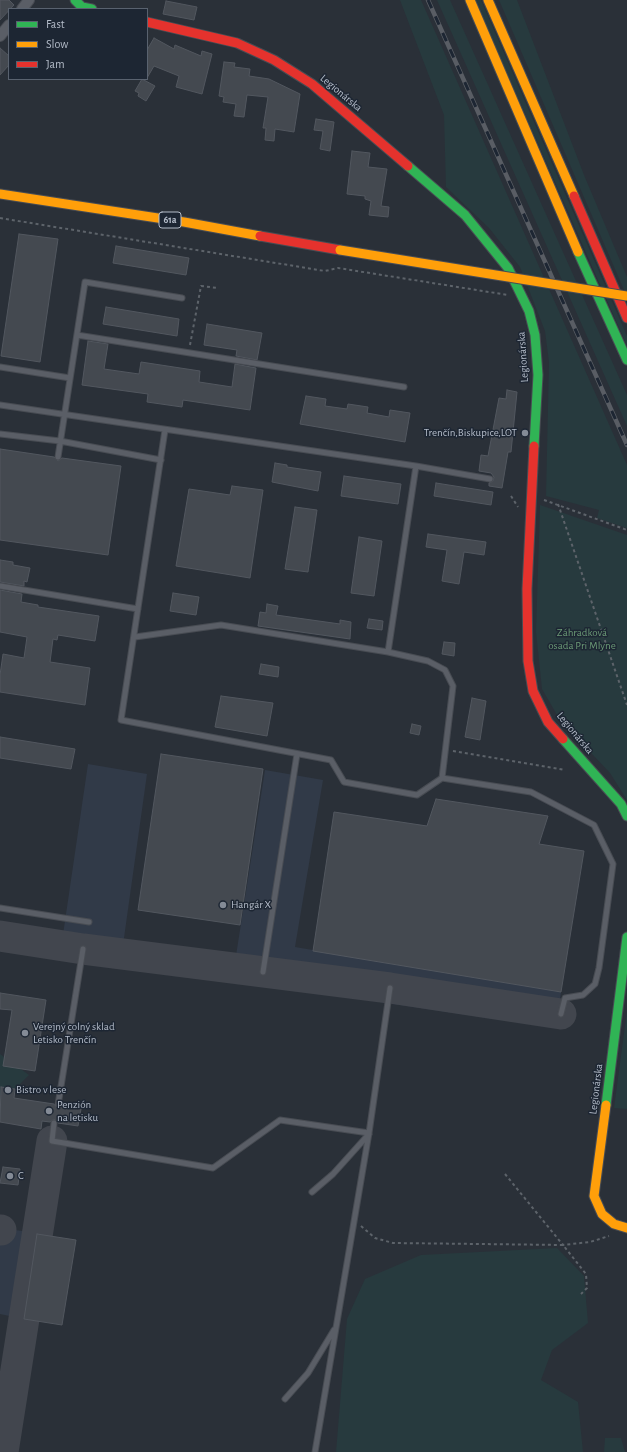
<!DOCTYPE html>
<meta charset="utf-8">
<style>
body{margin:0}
#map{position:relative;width:627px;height:1452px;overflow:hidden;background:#2a3038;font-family:"Alegreya Sans",sans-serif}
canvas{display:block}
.legend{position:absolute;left:8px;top:8px;width:140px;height:72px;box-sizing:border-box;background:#1d2633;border:1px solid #59626f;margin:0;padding:5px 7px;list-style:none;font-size:12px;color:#b4bcc9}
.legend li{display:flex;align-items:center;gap:8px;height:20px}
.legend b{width:20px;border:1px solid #59626f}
</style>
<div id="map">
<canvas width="627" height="1452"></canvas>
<ul class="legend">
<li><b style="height:5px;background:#30b455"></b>Fast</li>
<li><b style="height:5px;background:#ff9f0a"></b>Slow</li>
<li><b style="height:5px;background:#e5322d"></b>Jam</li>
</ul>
</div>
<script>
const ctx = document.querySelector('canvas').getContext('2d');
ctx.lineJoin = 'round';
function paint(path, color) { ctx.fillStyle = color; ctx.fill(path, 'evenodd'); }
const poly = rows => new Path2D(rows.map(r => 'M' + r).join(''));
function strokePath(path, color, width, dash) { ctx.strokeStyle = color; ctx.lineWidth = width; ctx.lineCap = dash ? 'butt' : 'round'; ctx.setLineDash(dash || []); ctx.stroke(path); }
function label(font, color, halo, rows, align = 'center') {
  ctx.font = font + ' "Alegreya Sans",sans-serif'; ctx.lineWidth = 3; ctx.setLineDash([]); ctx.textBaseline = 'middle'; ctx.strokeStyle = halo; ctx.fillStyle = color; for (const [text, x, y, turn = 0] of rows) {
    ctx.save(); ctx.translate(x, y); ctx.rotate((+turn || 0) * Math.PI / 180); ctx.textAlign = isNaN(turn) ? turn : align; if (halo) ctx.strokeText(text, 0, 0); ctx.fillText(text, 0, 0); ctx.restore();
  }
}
const airport = poly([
 [88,764,147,774,123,945,235,962,265,770,323,780,295,947,561,992,556,1028,60,955],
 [0,1228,37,1233,24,1319,0,1314]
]);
const green = poly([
 [400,0,421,0,627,465,627,528,597,518,599,510,546,496,549,362,545,331,520,267,489,228,446,187,444,115],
 [437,0,450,0,627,395,627,426],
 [475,0,481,0,627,336,627,346],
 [499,0,517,0,584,175,627,277,627,297],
 [540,505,627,535,627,800,610,773,560,720,542,689,536,632],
 [627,1011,627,1109,614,1108],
 [0,1054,29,1075,15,1089,0,1095],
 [557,1248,584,1276,588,1323,552,1350,541,1380,578,1402,583,1452,336,1452,347,1319,365,1279,421,1255],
 [605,1438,621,1438,625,1452,604,1452]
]);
const taxiway = poly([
 [0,936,83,949,390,988,561,1014],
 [0,1230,1,1230],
 [3,1452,52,1141]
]);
const building = poly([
 [0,0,9,0,14,5,0,20,0,0],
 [166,1,197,7,194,20,163,14,166,1],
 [154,38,174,49,175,45,201,56,202,51,212,54,202,94,176,87,179,76,154,66,147,78,147,50,154,38],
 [0,48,9,56,9,65,0,75,0,48],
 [224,62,235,63,234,67,250,69,249,76,269,79,300,94,294,132,275,129,274,141,265,140,266,128,263,128,268,97,247,95,244,117,234,116,236,104,223,102,224,97,219,96,224,62],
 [142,79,155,86,146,101,138,96,139,93,135,91,142,79],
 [316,119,334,122,330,151,320,149,323,131,314,130,316,119],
 [352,151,370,153,368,167,387,169,381,206,389,207,388,217,369,215,371,201,365,199,365,196,347,194,352,151],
 [19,234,58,239,40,362,1,356,19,234],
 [116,246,189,258,186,275,113,263,116,246],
 [106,307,179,319,177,336,103,324,106,307],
 [207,324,262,333,257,360,236,356,237,350,204,345,207,324],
 [88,341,108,344,104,369,139,374,141,362,200,371,199,382,232,387,235,364,256,368,250,410,183,400,182,407,147,402,148,394,82,385,88,341],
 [507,390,517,392,511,452,508,452,502,488,489,486,489,483,493,481,494,477,491,473,479,471,481,455,488,456,499,398,506,399,507,390],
 [306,396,326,399,325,406,347,409,348,404,368,407,367,413,389,417,390,410,410,413,405,442,300,424,306,396],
 [0,449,54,457,58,461,62,458,121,466,108,555,0,540,0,449],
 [275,463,287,465,287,467,321,472,318,491,272,482,275,463],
 [344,476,401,484,398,504,341,496,344,476],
 [436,483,493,492,491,505,434,496,436,483],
 [232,486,263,490,250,578,176,566,189,489,230,495,232,486],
 [295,507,317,510,308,572,285,569,295,507],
 [428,534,486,542,484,555,464,552,459,584,442,581,447,550,426,547,428,534],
 [359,537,382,541,374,596,351,593,359,537],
 [0,560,13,562,13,565,30,568,27,582,24,581,24,586,0,582,0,560],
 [0,590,22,594,21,602,38,605,38,607,99,616,95,641,58,635,57,640,53,639,50,662,90,668,85,705,0,692,0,675,3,654,24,658,27,637,0,632,0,590],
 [173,593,199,597,196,615,170,611,173,593],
 [267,604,278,606,276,615,340,624,340,620,351,622,350,639,258,626,260,612,266,613,267,604],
 [369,619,383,621,382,630,367,628,369,619],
 [444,642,455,643,454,656,442,654,444,642],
 [261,664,279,667,278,677,259,674,261,664],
 [221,696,273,703,267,736,215,727,221,696],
 [472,698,486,701,480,740,465,737,472,698],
 [412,724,421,726,419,735,410,733,412,724],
 [0,737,75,749,71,769,0,758,0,737],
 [161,754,263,769,240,925,138,910,161,754],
 [436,799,548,816,539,844,584,851,561,992,313,951,334,812,427,826,436,799],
 [0,993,46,1000,35,1071,3,1066,12,1010,0,1009,0,993],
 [1,1087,15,1089,14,1098,54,1104,57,1109,62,1106,81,1109,78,1126,58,1123,54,1119,50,1122,42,1121,41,1129,0,1122,1,1087],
 [3,1167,20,1169,18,1185,0,1183,3,1167],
 [37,1234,76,1240,62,1325,24,1319,37,1234]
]);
const path = poly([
 [0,218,325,271,338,268,508,295],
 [190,345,201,286,218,288],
 [511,496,518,507],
 [544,500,627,530],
 [558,504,627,705],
 [453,751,565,770],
 [505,1174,563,1245,590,1242,609,1236],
 [361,1226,375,1238,393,1243,563,1245,586,1274,587,1288,581,1294]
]);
const lane = poly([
 [77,335,404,387],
 [0,367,70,378],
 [0,405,416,466,490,479],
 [165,430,121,720,331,760,344,782,417,795,442,778,531,792,594,825,613,864,599,968,595,984,583,995,565,998,561,1014],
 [0,434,60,441,161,460],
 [58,457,85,282,182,298],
 [0,586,138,609],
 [135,637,221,625,388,652,428,661,445,670,453,686,442,778],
 [388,652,416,466],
 [0,908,89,922],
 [263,972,297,754],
 [58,1105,83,949],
 [54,1123,52,1141,213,1168,280,1120,369,1133],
 [312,1192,333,1174,369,1134],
 [285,1399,308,1373,334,1330],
 [315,1452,369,1133,390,988]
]);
const street = poly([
 [22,9,29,0],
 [0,36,9,25]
]);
const fast = poly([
 [75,0,82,7,92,9],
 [408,166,465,215,508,268,529,311,535,335,538,375,534,446],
 [578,252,627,360],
 [563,739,621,804,627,816],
 [606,1105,627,937]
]);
const slow = poly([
 [470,0,578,252],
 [488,0,574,196],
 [0,194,184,222,260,236],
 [606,1105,594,1196,602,1214,614,1224,627,1228]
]);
const jam = poly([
 [147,22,237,43,274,60,312,84,408,166],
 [574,196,627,318],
 [260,236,340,250],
 [534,446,527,589,528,661,533,691,548,722,563,739]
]);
const rail = poly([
 [428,0,627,445]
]);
const slowBridge = poly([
 [340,250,627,296]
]);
const markers = [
 [525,433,4,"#848b96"],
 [223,905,4,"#848b96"],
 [25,1033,4,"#848b96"],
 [8,1090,4,"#848b96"],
 [49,1111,4,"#848b96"],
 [10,1176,4,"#848b96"]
];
const shields = [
 [170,220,22]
];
const shieldNames = [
 ["61a",170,220]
];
const streetNames = [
 ["Legionárska",341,93,40],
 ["Legionárska",523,357,-94],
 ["Legionárska",575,733,50],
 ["Legionárska",596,1089,-83]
];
const poiNames = [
 ["Trenčín,Biskupice,LOT",517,433,"right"],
 ["Hangár X",231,905],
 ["Verejný colný sklad",33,1027],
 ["Letisko Trenčín",33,1040],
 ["Bistro v lese",16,1090],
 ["Penzión",57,1105],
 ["na letisku",57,1118],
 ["C",18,1176]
];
const parkNames = [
 ["Záhradková",582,633],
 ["osada Pri Mlyne",582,646]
];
paint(airport, '#313a48');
paint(green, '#273a3e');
strokePath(taxiway, '#42464e', 31);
paint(building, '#444950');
strokePath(building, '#52575f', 1);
strokePath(lane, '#484c53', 7);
strokePath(street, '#484c53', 12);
strokePath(fast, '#484c53', 11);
strokePath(slow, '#484c53', 11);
strokePath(jam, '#484c53', 11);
strokePath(path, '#5d636a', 2, [3, 3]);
strokePath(lane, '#5a5e66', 5);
strokePath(street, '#5a5e66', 10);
strokePath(fast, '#30b455', 9);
strokePath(slow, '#ff9f0a', 9);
strokePath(jam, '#e5322d', 9);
strokePath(rail, '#595d64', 4.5);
strokePath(rail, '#1d2633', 3, [9]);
strokePath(slowBridge, '#484c55', 11, []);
strokePath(slowBridge, '#ff9f0a', 9);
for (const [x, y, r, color] of markers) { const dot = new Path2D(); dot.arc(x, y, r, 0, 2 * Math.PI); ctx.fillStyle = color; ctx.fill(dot); strokePath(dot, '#1d2633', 1.5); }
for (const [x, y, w] of shields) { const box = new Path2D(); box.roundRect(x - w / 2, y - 8, w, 16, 3); ctx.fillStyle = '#1d2633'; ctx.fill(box); strokePath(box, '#b4bcc9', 1); }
label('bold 10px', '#b4bcc9', null, shieldNames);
label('11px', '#b4bcc9', '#1d2633', streetNames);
label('11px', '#b4bcc9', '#1d2633', poiNames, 'left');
label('11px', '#6b9a76', '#1d2633', parkNames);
</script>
